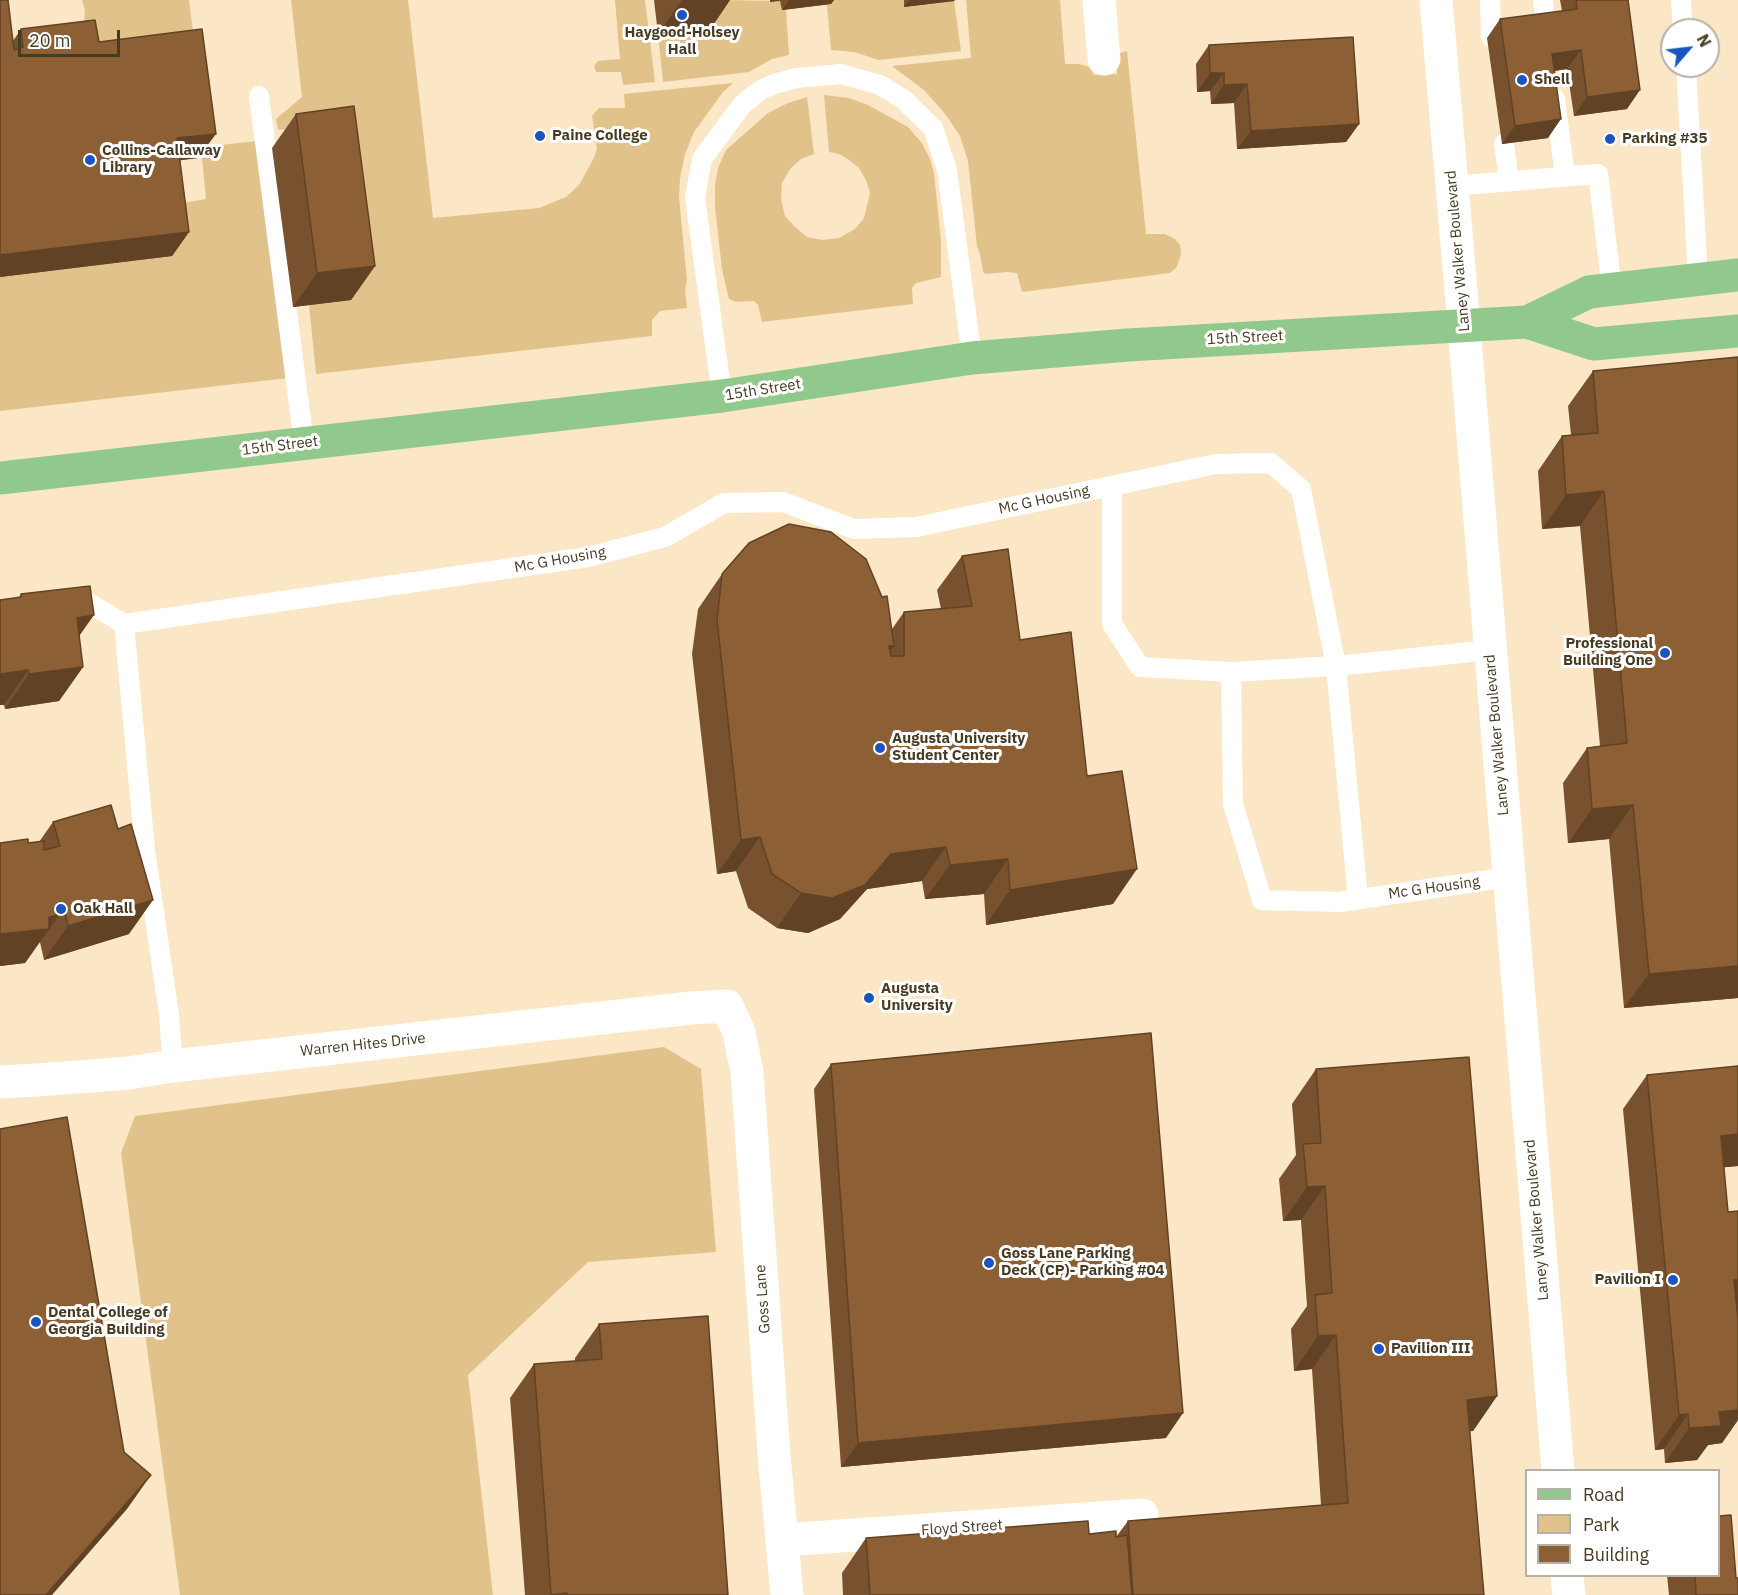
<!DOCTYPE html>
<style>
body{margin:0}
#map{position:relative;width:1738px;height:1595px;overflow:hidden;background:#fbe7c5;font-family:"IBM Plex Sans",sans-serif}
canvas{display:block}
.legend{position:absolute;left:1525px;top:1469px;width:195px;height:108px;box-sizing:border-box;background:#fff;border:2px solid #b6b1a7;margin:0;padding:8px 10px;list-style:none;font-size:18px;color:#483b23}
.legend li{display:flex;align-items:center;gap:12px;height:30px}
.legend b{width:30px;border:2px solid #b6b1a7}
.north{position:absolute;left:1660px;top:18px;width:60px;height:60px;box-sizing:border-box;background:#fff;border:2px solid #b6b1a7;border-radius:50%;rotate:62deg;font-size:16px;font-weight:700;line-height:24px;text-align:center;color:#483b23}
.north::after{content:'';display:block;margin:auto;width:21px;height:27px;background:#1b53bf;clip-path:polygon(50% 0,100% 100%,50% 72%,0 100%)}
.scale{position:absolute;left:18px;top:30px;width:102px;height:27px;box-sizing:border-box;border:3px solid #483b23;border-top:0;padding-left:8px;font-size:18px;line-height:21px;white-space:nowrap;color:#483b23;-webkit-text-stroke:4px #fff;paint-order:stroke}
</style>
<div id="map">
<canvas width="1738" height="1595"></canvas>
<ul class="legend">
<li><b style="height:8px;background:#91c88b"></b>Road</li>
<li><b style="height:16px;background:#e1c28a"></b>Park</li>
<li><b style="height:16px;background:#8c5f35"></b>Building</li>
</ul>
<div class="north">N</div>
<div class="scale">20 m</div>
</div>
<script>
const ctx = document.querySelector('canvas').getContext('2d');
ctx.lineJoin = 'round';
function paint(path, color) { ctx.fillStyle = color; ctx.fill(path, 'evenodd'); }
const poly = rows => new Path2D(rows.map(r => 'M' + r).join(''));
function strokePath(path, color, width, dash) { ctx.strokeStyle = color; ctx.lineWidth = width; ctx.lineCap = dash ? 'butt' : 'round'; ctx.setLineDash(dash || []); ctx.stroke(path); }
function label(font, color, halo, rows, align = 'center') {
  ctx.font = font + ' "IBM Plex Sans",sans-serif'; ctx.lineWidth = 6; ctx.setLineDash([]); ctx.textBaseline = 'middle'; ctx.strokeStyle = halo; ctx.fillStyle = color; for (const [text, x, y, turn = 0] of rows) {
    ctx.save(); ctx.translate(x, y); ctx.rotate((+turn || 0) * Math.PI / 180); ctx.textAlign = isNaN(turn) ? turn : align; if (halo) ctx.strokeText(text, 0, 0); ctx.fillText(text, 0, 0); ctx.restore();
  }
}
const green = poly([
 [82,0,189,0,194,39,81,66,85,10],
 [291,0,408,0,433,218,539,208,566,197,579,185,594,158,597,148,592,116,599,108,625,108,624,94,733,83,723,92,694,132,685,154,680,178,679,197,687,280,685,290,687,308,660,311,652,320,652,336,316,374,309,305,311,127,278,130,276,119,302,97],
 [615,0,645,0,655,82,623,85,621,72,596,72,594,66,598,61,620,59],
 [718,0,780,1,786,10,789,55,772,59,749,72,663,82,658,34,710,28],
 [830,0,904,0,905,7,954,1,961,51,879,60,854,52,831,50,827,5,831,4],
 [966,0,1060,0,1065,64,1079,64,1089,67,1094,75,1117,74,1116,58,1120,53,1127,51,1146,234,1165,234,1175,239,1180,245,1181,254,1179,260,1176,268,1170,273,1022,292,1017,273,1007,272,985,274,983,271,980,254,977,246,968,161,960,136,946,115,924,90,892,66,971,58],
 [824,95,849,98,868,105,908,127,922,143,930,159,934,173,941,241,941,277,916,283,912,288,913,304,762,322,758,305,754,301,736,302,729,299,722,269,715,207,715,185,718,168,726,150,768,113,788,103,807,97,814,154,801,159,790,169,782,183,781,199,785,216,795,227,807,237,822,240,839,238,855,229,864,218,870,193,866,180,859,168,848,159,839,154,829,152],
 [258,141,288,378,0,411,0,277,172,256,166,206,206,199,201,147],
 [664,1047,701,1069,716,1252,588,1262,468,1375,493,1595,180,1595,121,1153,135,1116]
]);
const service = poly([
 [1490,0,1491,37],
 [1543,0,1546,30],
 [1681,0,1683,30],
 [1686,66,1698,279],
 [259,96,304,444],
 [1555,99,1565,176],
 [1504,144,1509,181],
 [1452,186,1598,174,1612,289],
 [722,396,695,198,702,159,742,105,759,91,774,84,796,78,841,74,880,85,903,99,933,128,947,170,972,358],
 [1112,486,1112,624,1140,667,1231,672,1336,666,1490,650],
 [69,598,81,598,124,624,588,557,665,537,724,503,783,502,854,529,916,527,1216,464,1271,463,1301,489,1336,666,1358,899],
 [124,624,145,850,169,1015,173,1066],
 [1231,672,1233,804,1262,900,1340,902,1509,877]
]);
const minor = poly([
 [1099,0,1104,59],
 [1464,326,1558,1470],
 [0,1082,37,1080,129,1073,173,1066,691,1008,727,1006,739,1032,747,1072,774,1455,787,1595],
 [783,1540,1142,1515],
 [1567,1576,1569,1595]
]);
const tertiary = poly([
 [1436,0,1464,326]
]);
const primary = poly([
 [1527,322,1594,344,1738,331],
 [0,478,722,396,972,358,1128,345,1527,322,1589,292,1738,275]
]);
const wall = poly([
 [0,0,13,41,21,29,99,42,198,158,180,160,189,232,172,256,0,277],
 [654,0,730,0,711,28,658,34],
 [770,0,834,0,831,4,782,10,780,1,770,2],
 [904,0,955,0,954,1,904,7],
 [1560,0,1628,0,1627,109,1574,116,1567,69,1554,71,1548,138,1502,144,1487,38,1500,19,1562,11],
 [1209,45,1359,124,1346,142,1237,149,1234,103,1211,104,1210,91,1197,92,1196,64],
 [296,114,375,266,351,300,293,307,272,148],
 [1593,371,1738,998,1624,1008,1609,839,1568,843,1563,783,1587,748,1600,746,1580,526,1542,529,1538,471,1562,436,1571,435,1568,406],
 [962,556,1020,640,1087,776,1113,904,986,925,984,894,925,899,922,881,867,889,840,919,808,933,777,928,748,908,736,871,717,874,692,654,698,609,722,574,892,629,904,612,941,609,937,590],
 [21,594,79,636,83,667,59,701,5,709,4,705,0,705,0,600,19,598],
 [53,822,129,934,44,960,40,942,39,943,25,963,0,966,0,843,28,843,39,842],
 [831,1064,1166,1438,841,1467,814,1089],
 [1316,1069,1497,1396,1473,1431,1470,1431,1484,1595,843,1595,842,1573,866,1538,1089,1534,1116,1537,1128,1521,1321,1505,1312,1369,1294,1371,1291,1329,1307,1306,1301,1220,1283,1221,1279,1179,1296,1155,1292,1104],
 [1647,1075,1738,1166,1724,1167,1738,1320,1738,1420,1722,1443,1708,1445,1697,1460,1665,1463,1664,1449,1655,1450,1623,1109],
 [599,1324,728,1595,525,1595,510,1398,534,1364,575,1361,575,1358],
 [1667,1575,1719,1575,1736,1578,1738,1595,1669,1595]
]);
const shadedWall = poly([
 [682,0,730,0,711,28,658,34],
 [771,0,781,0,770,2],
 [789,0,834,0,831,4,782,10],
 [909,0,955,0,954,1,904,7],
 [1581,50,1567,69,1539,73,1552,54],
 [1210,73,1224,73,1210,91,1197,92],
 [1247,84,1234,103,1211,104,1224,85],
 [1640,90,1627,109,1574,116,1587,97],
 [1561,119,1548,138,1502,144,1515,126],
 [1359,124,1346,142,1237,149,1251,131],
 [216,134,198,158,160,163,177,138],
 [189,232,172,256,0,277,0,255],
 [375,266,351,300,293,307,317,273],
 [1604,491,1580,526,1542,529,1566,495],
 [94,615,70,649,77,618],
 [889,646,894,646,870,680],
 [83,667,59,701,5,709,29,674],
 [28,670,4,705,0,705,0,674],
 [1633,805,1609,839,1568,843,1592,809],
 [760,837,736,871,717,874,741,840],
 [946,847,922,881,867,889,840,919,808,933,777,928,801,893,891,854],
 [1008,859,984,894,925,899,950,865],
 [1137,869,1113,904,986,925,1010,890],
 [153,900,129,934,44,960,68,926],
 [64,908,25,963,0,966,0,934,56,909],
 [1738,966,1738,998,1624,1008,1649,974],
 [1738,1134,1738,1166,1697,1170,1721,1136],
 [1325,1186,1301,1220,1283,1221,1307,1187],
 [1734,1280,1738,1280,1738,1312,1710,1314],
 [1336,1335,1312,1369,1294,1371,1318,1336],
 [1497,1396,1473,1431,1443,1434,1467,1400],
 [1738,1410,1738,1420,1722,1443,1708,1445,1697,1460,1665,1463,1689,1428,1719,1412],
 [1183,1413,1166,1438,841,1467,858,1443],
 [1688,1414,1664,1449,1655,1450,1679,1415],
 [151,1475,127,1509,52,1595,46,1595]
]);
const building = poly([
 [0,0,8,0,14,50,23,47,21,29,95,20,99,42,202,29,216,134,177,138,189,232,0,255,0,0],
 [1576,0,1628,0,1640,90,1587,97,1581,50,1552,54,1561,119,1515,126,1500,19,1577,9,1576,0],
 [1353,37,1359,124,1251,131,1247,84,1224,85,1224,73,1210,73,1209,45,1353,37],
 [354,106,375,266,317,273,296,114,354,106],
 [1738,357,1738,966,1649,974,1633,805,1592,809,1587,748,1627,743,1604,491,1566,495,1562,436,1598,433,1593,371,1738,357],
 [789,524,831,532,866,559,882,597,887,596,894,646,889,646,891,656,904,656,904,612,972,606,962,556,1008,549,1020,640,1071,632,1087,776,1122,771,1137,869,1010,890,1008,859,950,865,946,847,891,854,865,885,832,898,801,893,772,874,760,837,741,840,717,620,722,574,749,543,789,524],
 [90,586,94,615,77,618,83,667,29,674,28,670,0,674,0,600,21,597,21,594,90,586],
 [111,805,118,829,131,824,153,900,68,926,64,908,56,909,57,915,49,917,49,929,0,934,0,843,28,839,28,843,44,841,44,850,60,846,53,822,111,805],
 [1151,1033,1183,1413,858,1443,831,1064,1151,1033],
 [1469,1057,1497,1396,1467,1400,1484,1595,1133,1595,1128,1521,1348,1503,1336,1335,1318,1336,1315,1295,1332,1293,1325,1186,1307,1187,1303,1144,1321,1143,1316,1069,1469,1057],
 [1738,1066,1738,1134,1721,1136,1728,1212,1738,1211,1738,1280,1734,1280,1738,1320,1738,1410,1719,1412,1721,1426,1689,1428,1688,1414,1679,1415,1647,1075,1738,1066],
 [67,1117,124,1452,151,1475,46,1595,0,1595,0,1129,67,1117],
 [708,1316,728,1595,567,1595,567,1593,551,1595,534,1364,602,1359,599,1324,708,1316],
 [1731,1515,1736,1578,1738,1578,1738,1595,1696,1595,1695,1575,1719,1575,1719,1516,1731,1515],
 [1088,1521,1089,1534,1116,1531,1116,1537,1127,1535,1132,1595,870,1595,866,1538,1088,1521]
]);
const markers = [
 [682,15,6,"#1b53bf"],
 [1522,80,6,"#1b53bf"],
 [540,136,6,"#1b53bf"],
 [1610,139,6,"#1b53bf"],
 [90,160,6,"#1b53bf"],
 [1665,653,6,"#1b53bf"],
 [880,748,6,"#1b53bf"],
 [61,909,6,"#1b53bf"],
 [869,998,6,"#1b53bf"],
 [989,1263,6,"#1b53bf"],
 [1673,1280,6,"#1b53bf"],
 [36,1322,6,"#1b53bf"],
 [1379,1349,6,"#1b53bf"]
];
const poiNames = [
 ["Haygood-Holsey",682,33,"center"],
 ["Hall",682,50,"center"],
 ["Shell",1534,80],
 ["Paine College",552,136],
 ["Parking #35",1622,139],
 ["Collins-Callaway",102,151],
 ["Library",102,168],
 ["Professional",1653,644,"right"],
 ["Building One",1653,661,"right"],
 ["Augusta University",892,739],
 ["Student Center",892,756],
 ["Oak Hall",73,909],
 ["Augusta",881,989],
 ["University",881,1006],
 ["Goss Lane Parking",1001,1254],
 ["Deck (CP)- Parking #04",1001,1271],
 ["Pavilion I",1661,1280,"right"],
 ["Dental College of",48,1313],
 ["Georgia Building",48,1330],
 ["Pavilion III",1391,1349]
];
const streetNames = [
 ["Laney Walker Boulevard",1458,251,-95],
 ["15th Street",1245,338,-3],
 ["15th Street",763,390,-9],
 ["15th Street",280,446,-7],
 ["Mc G Housing",1044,500,-12],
 ["Mc G Housing",560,560,-10],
 ["Laney Walker Boulevard",1497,735,-95],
 ["Mc G Housing",1434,888,-8],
 ["Warren Hites Drive",363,1045,-6],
 ["Laney Walker Boulevard",1537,1220,-95],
 ["Goss Lane",763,1299,-94],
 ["Floyd Street",962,1528,-4]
];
paint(green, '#e1c28a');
strokePath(service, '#fff', 20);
strokePath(minor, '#fff', 33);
strokePath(tertiary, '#fff', 33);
strokePath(primary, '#91c88b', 33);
paint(wall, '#78522e');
paint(shadedWall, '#624225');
paint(building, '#8c5f35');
strokePath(building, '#624225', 1.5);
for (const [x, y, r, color] of markers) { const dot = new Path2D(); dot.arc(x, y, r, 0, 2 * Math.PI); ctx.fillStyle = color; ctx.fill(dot); strokePath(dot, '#fff', 2); }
label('bold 15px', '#483b23', '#fff', poiNames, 'left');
label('15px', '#483b23', '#fff', streetNames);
</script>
